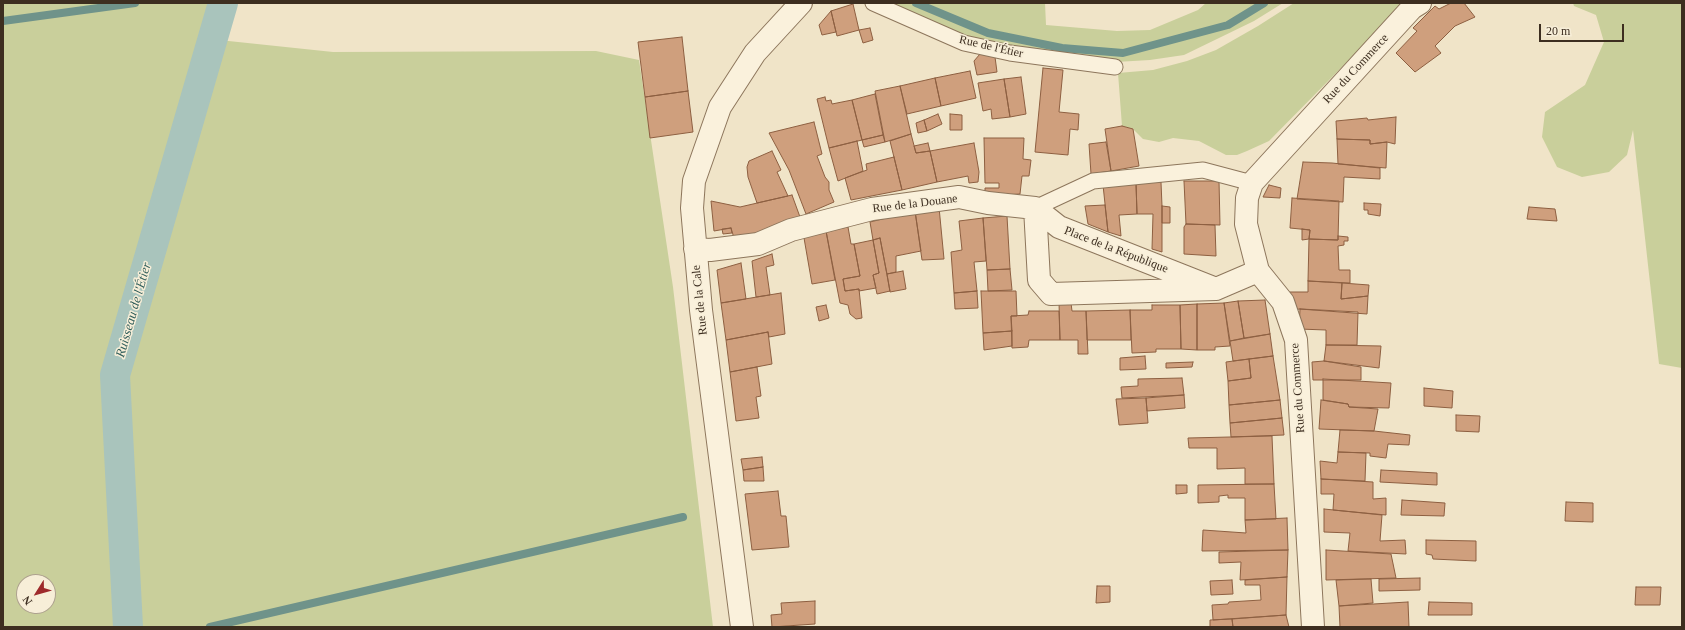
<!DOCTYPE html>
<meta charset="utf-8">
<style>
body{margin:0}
#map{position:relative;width:1685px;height:630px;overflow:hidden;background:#f0e4c8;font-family:"Times New Roman",serif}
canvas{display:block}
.frame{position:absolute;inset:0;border:4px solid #3d2e20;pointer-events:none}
.north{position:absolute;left:16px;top:574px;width:40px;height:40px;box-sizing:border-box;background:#f7eed8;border:1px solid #ada18e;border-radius:50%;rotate:233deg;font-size:11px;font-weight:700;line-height:16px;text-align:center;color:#3d2e20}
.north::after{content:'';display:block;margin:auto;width:14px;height:18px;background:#9e2a2b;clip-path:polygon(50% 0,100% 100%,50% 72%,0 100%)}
.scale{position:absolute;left:1539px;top:24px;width:85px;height:18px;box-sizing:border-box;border:2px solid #3d2e20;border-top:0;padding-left:5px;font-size:12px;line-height:14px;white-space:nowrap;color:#3d2e20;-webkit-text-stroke:3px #f7eed8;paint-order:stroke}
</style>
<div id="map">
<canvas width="1685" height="630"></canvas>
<div class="frame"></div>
<div class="north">N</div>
<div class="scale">20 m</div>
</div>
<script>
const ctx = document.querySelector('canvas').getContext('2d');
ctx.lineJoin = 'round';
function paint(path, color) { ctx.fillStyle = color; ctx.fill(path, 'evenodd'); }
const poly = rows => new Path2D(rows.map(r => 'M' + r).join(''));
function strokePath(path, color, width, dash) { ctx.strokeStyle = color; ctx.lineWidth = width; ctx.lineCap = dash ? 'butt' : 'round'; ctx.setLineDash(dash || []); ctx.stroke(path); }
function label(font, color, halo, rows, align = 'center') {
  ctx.font = font + ' "Times New Roman",serif'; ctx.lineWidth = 3; ctx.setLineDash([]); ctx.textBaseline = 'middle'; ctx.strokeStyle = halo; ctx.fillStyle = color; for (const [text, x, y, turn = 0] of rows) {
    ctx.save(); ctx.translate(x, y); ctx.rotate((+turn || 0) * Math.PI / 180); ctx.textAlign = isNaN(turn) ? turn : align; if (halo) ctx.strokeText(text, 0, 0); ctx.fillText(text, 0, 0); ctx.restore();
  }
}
const green = poly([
 [3,3,225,3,219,40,333,52,596,51,639,60,673,287,713,627,3,627],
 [24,582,48,582,48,606,24,606],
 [890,3,1045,3,1046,25,1117,31,1150,30,1198,10,1206,3,1283,3,1254,21,1184,55,1150,60,1116,62,1026,52,974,39],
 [1294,3,1405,3,1269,141,1247,151,1237,155,1226,155,1199,141,1173,138,1159,142,1143,139,1133,129,1122,126,1118,73,1153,70,1187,61,1216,50,1258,26],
 [1573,3,1682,3,1682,368,1659,364,1633,130,1627,155,1609,172,1582,177,1557,167,1542,137,1545,112,1585,85,1604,42,1596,15,1574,6]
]);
const stream = poly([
 [916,3,988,33,1062,48,1123,53,1228,25,1264,3],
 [3,21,135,3],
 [210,627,683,517]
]);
const canal = poly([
 [128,627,115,375,223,3]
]);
const building = poly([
 [1451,3,1464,3,1475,17,1455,26,1435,46,1441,53,1415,72,1396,53,1417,31,1413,28,1435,6,1439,9,1451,3],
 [853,4,859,30,837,36,831,11,853,4],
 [831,11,836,32,822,35,819,25,831,11],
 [870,28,873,40,863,43,859,30,870,28],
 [682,37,688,91,645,97,638,42,682,37],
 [980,54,995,57,997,72,977,75,974,61,980,54],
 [1043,68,1063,70,1059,112,1079,114,1078,130,1070,129,1068,155,1035,152,1043,68],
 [970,71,976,98,941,106,935,78,970,71],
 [1021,77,1026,114,1010,117,1004,79,1021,77],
 [935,78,941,106,907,114,900,86,935,78],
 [1004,79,1010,117,992,119,991,109,983,111,978,83,1004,79],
 [900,86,911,134,885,142,875,91,900,86],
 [688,91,693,132,650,138,645,97,688,91],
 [875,94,883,135,862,140,852,100,875,94],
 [825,97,826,101,831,100,832,104,852,100,862,140,829,148,817,99,825,97],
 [938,114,942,124,927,131,924,120,938,114],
 [950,114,962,115,962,130,950,130,950,114],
 [1396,117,1395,144,1387,142,1370,144,1370,140,1337,139,1336,121,1367,118,1368,120,1396,117],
 [924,120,927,131,918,133,916,123,924,120],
 [814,122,822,154,817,156,825,177,829,182,829,190,834,202,806,214,789,170,769,133,814,122],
 [1122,126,1133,129,1139,166,1111,171,1105,129,1122,126],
 [911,134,916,153,930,151,937,182,902,190,890,141,911,134],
 [883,135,885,142,864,147,862,140,883,135],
 [984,138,1024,138,1023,159,1031,160,1029,176,1022,176,1020,194,985,196,985,188,999,188,999,183,985,183,984,138],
 [1337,139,1370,140,1370,144,1387,142,1386,168,1338,164,1337,139],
 [857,141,863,171,838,181,829,148,857,141],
 [1106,142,1111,171,1091,174,1089,144,1106,142],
 [928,143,930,151,916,153,914,146,928,143],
 [974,143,979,172,978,182,969,183,968,176,937,182,930,151,974,143],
 [772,151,781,170,777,172,788,196,757,203,748,177,747,167,749,161,772,151],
 [894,157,902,190,851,200,845,178,867,170,866,164,894,157],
 [1303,162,1332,163,1380,168,1380,179,1344,177,1343,202,1297,199,1303,162],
 [1184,181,1219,181,1220,225,1186,224,1184,181],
 [1161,182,1162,206,1162,252,1152,249,1153,214,1137,214,1136,183,1161,182],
 [1136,183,1137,214,1119,215,1121,236,1108,232,1103,185,1136,183],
 [1269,185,1281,188,1280,198,1263,197,1269,185],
 [792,195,800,217,746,237,734,238,731,228,714,231,711,201,740,207,792,195],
 [1292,198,1339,201,1338,240,1309,239,1310,230,1290,228,1292,198],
 [1364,203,1381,204,1380,216,1368,214,1368,210,1364,210,1364,203],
 [1105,205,1108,232,1088,224,1085,206,1105,205],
 [1162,206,1170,207,1170,223,1162,223,1162,206],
 [939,207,944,259,922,260,915,211,939,207],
 [1529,207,1555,209,1557,221,1527,219,1529,207],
 [915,211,921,251,896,256,896,272,887,274,880,238,873,240,870,222,915,211],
 [1007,216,1010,269,987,270,983,218,1007,216],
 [983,218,986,261,974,262,977,291,954,293,951,252,962,250,959,221,983,218],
 [1186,224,1215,225,1216,256,1184,254,1184,227,1186,224],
 [848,227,851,244,854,244,860,276,843,279,845,291,859,289,862,318,856,319,850,314,848,305,840,303,826,231,848,227],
 [731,228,732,233,723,234,722,229,731,228],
 [1302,229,1310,230,1309,239,1302,240,1302,229],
 [826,231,835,280,812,284,804,238,826,231],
 [1338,236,1348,237,1348,241,1344,241,1344,245,1338,246,1339,270,1350,270,1350,283,1308,281,1309,239,1338,240,1338,236],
 [880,238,890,291,877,294,873,275,879,273,873,240,880,238],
 [873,240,879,273,873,275,876,288,859,291,859,289,845,291,843,279,860,276,854,244,873,240],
 [772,254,774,265,766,267,770,295,756,297,752,261,772,254],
 [741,263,746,299,721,303,717,270,741,263],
 [1010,269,1012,290,988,291,987,270,1010,269],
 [903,271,906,289,890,292,887,274,903,271],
 [1308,281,1342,283,1341,299,1368,296,1367,314,1300,309,1291,310,1290,292,1308,292,1308,281],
 [1342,283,1369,285,1368,296,1341,299,1342,283],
 [977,291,978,308,955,309,954,293,977,291],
 [981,291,1016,291,1017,316,1011,316,1012,331,983,333,981,291],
 [781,293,785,334,769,337,768,332,726,340,721,303,781,293],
 [1265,300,1270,334,1244,338,1238,301,1265,300],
 [1238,301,1244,338,1230,341,1224,303,1238,301],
 [1059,302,1071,303,1072,311,1086,311,1088,354,1078,354,1078,340,1060,340,1059,302],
 [1224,303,1230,346,1215,347,1215,350,1197,350,1197,304,1224,303],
 [1197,304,1197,350,1181,349,1180,305,1197,304],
 [826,305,829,318,819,321,816,307,826,305],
 [1152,305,1180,305,1181,349,1156,349,1156,352,1132,353,1130,310,1152,310,1152,305],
 [1300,309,1358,312,1357,345,1326,345,1326,330,1299,329,1300,309],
 [1130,310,1131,340,1087,340,1086,311,1130,310],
 [1029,311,1059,311,1060,340,1029,340,1028,347,1012,348,1011,316,1028,315,1029,311],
 [1012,331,1012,346,984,350,983,333,1012,331],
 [768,332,772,364,730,372,726,340,768,332],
 [1270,334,1273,356,1233,361,1230,341,1270,334],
 [1326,345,1381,346,1379,368,1324,361,1326,345],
 [1145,356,1146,369,1120,370,1120,358,1145,356],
 [1273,356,1280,400,1229,405,1228,381,1251,378,1249,359,1273,356],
 [1249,359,1251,378,1228,381,1226,362,1249,359],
 [1324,361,1361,367,1361,380,1313,380,1312,362,1324,361],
 [1193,362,1192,367,1166,368,1166,363,1193,362],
 [757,367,761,396,756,397,759,418,736,421,730,372,757,367],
 [1182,378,1184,395,1122,398,1121,387,1138,386,1138,379,1182,378],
 [1323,379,1391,383,1389,408,1349,407,1348,404,1323,400,1323,379],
 [1424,388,1453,391,1452,408,1424,406,1424,388],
 [1184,395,1185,408,1147,411,1146,398,1184,395],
 [1146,398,1148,423,1119,425,1116,399,1146,398],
 [1280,400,1282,418,1230,423,1229,405,1280,400],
 [1321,400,1348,404,1349,407,1378,409,1374,431,1319,429,1321,400],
 [1456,415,1480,416,1479,432,1456,431,1456,415],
 [1282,418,1284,435,1231,437,1230,423,1282,418],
 [1340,430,1374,431,1410,435,1409,445,1388,444,1386,458,1370,456,1370,453,1338,452,1340,430],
 [1272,436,1274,484,1245,484,1245,468,1217,469,1217,448,1189,448,1188,438,1272,436],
 [1338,452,1366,453,1365,481,1321,479,1320,461,1337,463,1338,452],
 [762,457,763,467,743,470,741,459,762,457],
 [763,467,764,481,744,481,743,470,763,467],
 [1381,470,1437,473,1437,485,1380,482,1381,470],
 [1321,479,1373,482,1373,499,1386,498,1386,515,1333,510,1334,494,1321,494,1321,479],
 [1274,484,1276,519,1245,520,1245,498,1228,498,1228,495,1219,496,1219,502,1198,503,1198,485,1274,484],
 [1176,485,1187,485,1187,493,1176,494,1176,485],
 [778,491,781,516,786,516,789,547,752,550,745,494,778,491],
 [1402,500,1445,503,1444,516,1401,515,1402,500],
 [1566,502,1593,503,1593,522,1565,521,1566,502],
 [1324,509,1382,515,1380,541,1405,540,1406,554,1348,551,1350,533,1324,532,1324,509],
 [1287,518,1288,550,1202,551,1203,530,1246,533,1245,520,1287,518],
 [1426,540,1476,541,1476,561,1433,559,1432,555,1426,554,1426,540],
 [1288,550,1287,577,1240,580,1241,562,1219,563,1219,552,1288,550],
 [1326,550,1391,554,1396,578,1326,580,1326,550],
 [1287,577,1286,615,1213,620,1212,605,1228,604,1229,602,1261,600,1260,585,1245,585,1245,580,1287,577],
 [1420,578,1420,590,1379,591,1379,579,1420,578],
 [1371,579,1373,603,1339,606,1336,580,1371,579],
 [1232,580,1233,594,1211,595,1210,581,1232,580],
 [1097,586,1110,586,1110,602,1096,603,1097,586],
 [1636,587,1661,587,1660,605,1635,605,1636,587],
 [815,601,815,624,772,627,771,615,782,614,781,603,815,601],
 [1408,602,1409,627,1340,627,1339,606,1408,602],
 [1429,602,1472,603,1472,615,1428,615,1429,602],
 [1286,615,1289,627,1233,627,1232,619,1286,615],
 [1232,619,1233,627,1210,627,1210,620,1232,619]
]);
const service = poly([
 [873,3,964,43,1010,53,1115,67],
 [1035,208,1093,181,1203,170,1252,183]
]);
const minor = poly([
 [695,249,710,250,758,244,791,230,872,209,959,197,988,203,1035,208],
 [1216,289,1051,294,1039,280,1035,208,1059,227,1216,289,1258,271],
 [742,627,701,310,692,208,694,181,720,107,755,53,801,3],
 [1313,627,1296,340,1283,302,1258,271,1246,224,1247,198,1252,183,1412,8,1420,3]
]);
const streetNames = [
 ["Rue de l'Étier",991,47,13],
 ["Rue du Commerce",1356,69,-47],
 ["Rue de la Douane",915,204,-7],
 ["Place de la République",1116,250,21],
 ["Rue de la Cale",700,300,-96],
 ["Rue du Commerce",1298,388,-94]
];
const waterNames = [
 ["Ruisseau de l'Étier",134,310,-74]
];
paint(green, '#c9cf9b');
strokePath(stream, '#6f938a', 8);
strokePath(canal, '#a9c4bc', 30);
paint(building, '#cf9f7d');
strokePath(building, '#8d5f41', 1);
strokePath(service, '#8d765c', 17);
strokePath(minor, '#8d765c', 24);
strokePath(service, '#faf1dc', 15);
strokePath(minor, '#faf1dc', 22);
label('12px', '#3d2e20', '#f7eed8', streetNames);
label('italic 13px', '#2f5d5a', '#f7eed8', waterNames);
</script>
